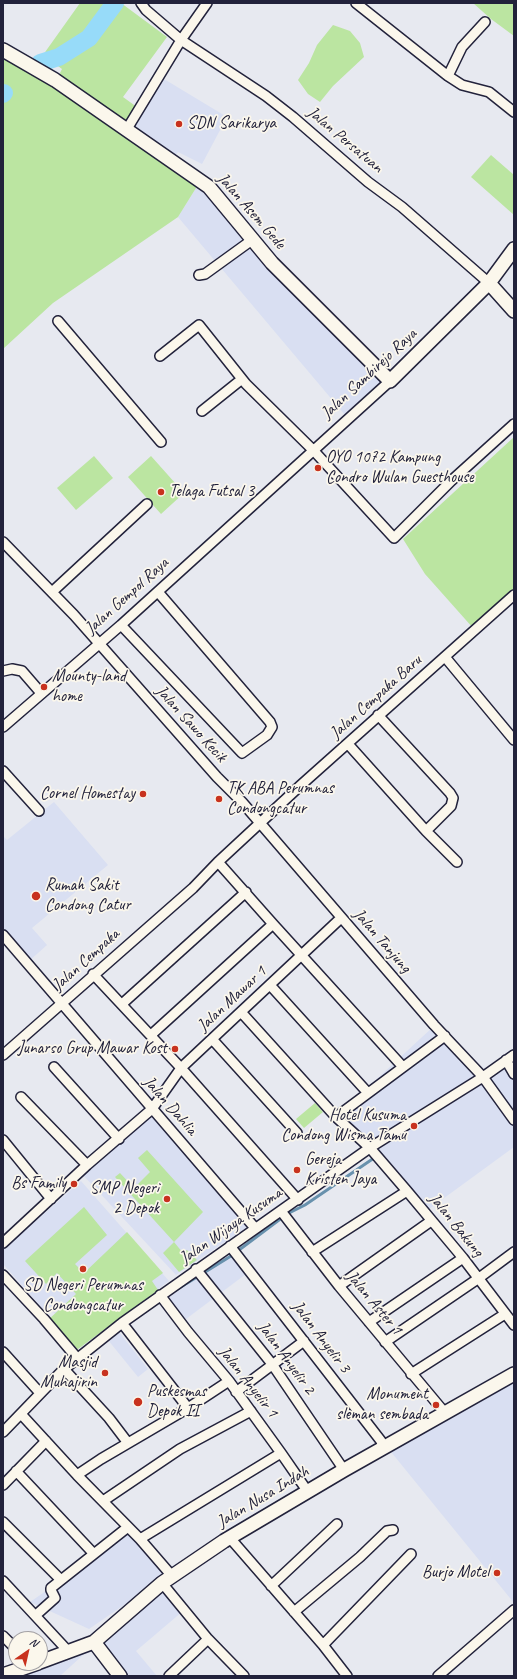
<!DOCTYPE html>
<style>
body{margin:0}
#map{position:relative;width:517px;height:1679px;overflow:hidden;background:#e7e9f0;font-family:Caveat,sans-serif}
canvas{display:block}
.frame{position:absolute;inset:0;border:4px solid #22223b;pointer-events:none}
.north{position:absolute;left:8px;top:1631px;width:40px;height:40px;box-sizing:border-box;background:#fbf7ec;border:1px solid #a4a2a5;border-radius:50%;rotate:34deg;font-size:11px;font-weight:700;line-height:16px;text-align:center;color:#22223b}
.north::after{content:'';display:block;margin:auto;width:14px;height:18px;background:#c8321e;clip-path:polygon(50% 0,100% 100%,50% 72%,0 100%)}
</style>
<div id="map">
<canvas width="517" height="1679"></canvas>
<div class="frame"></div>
<div class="north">N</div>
</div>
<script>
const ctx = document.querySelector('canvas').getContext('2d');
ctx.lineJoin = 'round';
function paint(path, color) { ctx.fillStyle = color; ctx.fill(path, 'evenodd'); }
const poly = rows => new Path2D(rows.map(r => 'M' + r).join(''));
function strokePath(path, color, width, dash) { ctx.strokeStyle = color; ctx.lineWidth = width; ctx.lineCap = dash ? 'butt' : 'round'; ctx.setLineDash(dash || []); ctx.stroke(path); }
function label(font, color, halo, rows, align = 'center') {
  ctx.font = font + ' Caveat,sans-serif'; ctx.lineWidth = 3.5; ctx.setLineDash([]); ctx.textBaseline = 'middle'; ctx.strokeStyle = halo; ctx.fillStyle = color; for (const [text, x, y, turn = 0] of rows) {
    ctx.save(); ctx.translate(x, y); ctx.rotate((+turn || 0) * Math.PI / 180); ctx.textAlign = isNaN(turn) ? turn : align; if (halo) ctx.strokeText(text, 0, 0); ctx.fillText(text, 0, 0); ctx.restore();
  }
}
const built = poly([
 [164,79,227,117,202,164,178,152,173,158,130,131],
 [201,180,383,382,345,415,178,217],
 [54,802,108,865,32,928,47,945,28,962,3,933,3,836,7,840],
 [434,1026,484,1079,509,1064,514,1075,514,1147,425,1212,376,1147,340,1113],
 [152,1113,250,1225,176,1275,82,1174],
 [81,1181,169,1281,74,1352,47,1321,55,1314,48,1306,44,1310,3,1264,3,1250],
 [235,1253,250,1271,182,1322,165,1300],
 [119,1332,148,1369,138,1377,108,1340],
 [514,1372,514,1603,387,1447],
 [137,1528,169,1574,89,1629,30,1602],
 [161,1585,183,1611,136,1651,157,1676,120,1676,94,1645,60,1676,8,1676,93,1643]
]);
const green = poly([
 [80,3,121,3,167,37,123,97,141,110,127,126,57,79,62,69,43,55],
 [473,3,514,3,514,36,491,19],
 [333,25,350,31,360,43,364,57,333,86,320,102,308,94,298,80,309,63,317,45],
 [3,53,201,180,178,217,53,303,3,349],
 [491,155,514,175,514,215,471,177],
 [514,437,514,592,473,628,425,574,403,539],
 [94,456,113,478,76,510,57,488],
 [151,456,184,493,161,514,128,477],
 [315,1103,323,1112,304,1128,296,1119],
 [147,1150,203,1212,174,1242,183,1253,187,1250,197,1260,179,1272,163,1253,174,1242,115,1177,120,1173,134,1188,150,1172,138,1158],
 [84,1207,107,1235,75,1264,84,1273,127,1232,163,1273,152,1281,158,1290,74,1352,47,1321,76,1294,57,1273,46,1284,25,1261]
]);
const stream = poly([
 [176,1290,231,1256,287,1214,305,1205,374,1158]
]);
const river = poly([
 [40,63,59,57,89,38,115,3],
 [3,94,4,93]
]);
const street = poly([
 [141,3,146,10,181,40,266,96,293,117,368,182,402,207,489,283],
 [356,3,448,76,462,85,489,92,514,112],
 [448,76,462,47,485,22],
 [127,129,181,40,207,3],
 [199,275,205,274,252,240],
 [58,321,161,442],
 [160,356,199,325,246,384,314,451,394,538,451,481,514,424],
 [202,411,242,379],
 [3,542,74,615,217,777,242,802,434,1025,483,1077,514,1120],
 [52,592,147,504],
 [121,625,242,753,267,735,272,727,270,722,158,592],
 [445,657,514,740],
 [3,671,12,669,22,671,41,693],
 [378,715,450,793,453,798,451,806,426,831],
 [3,727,121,625,390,381],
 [348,744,426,831,457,862],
 [3,771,39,811],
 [218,862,273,924,403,1067],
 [3,935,255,1228],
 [93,974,181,1068,298,1200],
 [270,985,368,1093],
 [122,1004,246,892],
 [241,1012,336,1117,370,1148,407,1191,463,1258,514,1325],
 [151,1035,273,924],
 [212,1039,297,1133],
 [3,1055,193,888,218,862,301,785,514,595],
 [506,1060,514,1074],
 [54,1067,119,1139],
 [21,1097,87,1165],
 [336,1117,445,1036],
 [3,1140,51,1199],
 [281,1211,339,1286,445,1413],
 [3,1243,87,1165,152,1109,181,1068,341,918],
 [230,1246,381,1441,383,1448],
 [312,1252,407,1191],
 [196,1269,272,1364,344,1470],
 [3,1275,44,1319,77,1358],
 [339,1286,431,1221],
 [160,1295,188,1332,229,1381,281,1453,308,1492],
 [369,1322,463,1258],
 [122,1323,188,1408],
 [385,1342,479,1278,514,1252],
 [3,1352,40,1393],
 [64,1369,109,1418,128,1443],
 [411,1374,505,1314],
 [236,1392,304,1341],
 [21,1414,77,1475,140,1539,172,1576],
 [3,1432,63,1370,122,1323,371,1147,483,1077,514,1055],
 [16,1471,94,1554],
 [77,1475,101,1459,188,1408,229,1381],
 [3,1485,46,1441],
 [103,1501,180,1449,251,1411],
 [3,1522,61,1580],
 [230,1538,323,1645,347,1676],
 [140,1539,281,1453],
 [3,1581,68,1651],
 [162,1583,208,1639,244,1676],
 [271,1586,337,1524],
 [294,1612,360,1557,387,1531,393,1530],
 [36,1615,55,1598,51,1590,51,1588,128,1527],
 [3,1636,16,1649],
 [323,1645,411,1554],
 [169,1676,208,1639],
 [438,1676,514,1610]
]);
const secondary = poly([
 [3,50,55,80,209,187,272,263,390,381,489,283,514,249],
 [489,283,514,311],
 [94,1642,120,1676],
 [40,1662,94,1642,162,1583,224,1541,344,1470,514,1374],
 [3,1675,38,1663]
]);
const markers = [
 [179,124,4,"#c8321e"],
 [318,468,4,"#c8321e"],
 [161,492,4,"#c8321e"],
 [44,687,4,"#c8321e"],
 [143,794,4,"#c8321e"],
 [219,799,4,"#c8321e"],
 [36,896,5,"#c8321e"],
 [175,1049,4,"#c8321e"],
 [414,1126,4,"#c8321e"],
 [297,1170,4,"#c8321e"],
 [74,1184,4,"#c8321e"],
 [167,1199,4,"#c8321e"],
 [83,1269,4,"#c8321e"],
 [105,1373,4,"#c8321e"],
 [138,1402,5,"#c8321e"],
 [436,1405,4,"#c8321e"],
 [497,1573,4,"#c8321e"]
];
const poiNames = [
 ["SDN Sarikarya",187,124],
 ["OYO 1072 Kampung",326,458],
 ["Condro Wulan Guesthouse",326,478],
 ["Telaga Futsal 3",169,492],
 ["Mounty-land",52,677],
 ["home",52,697],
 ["TK ABA Perumnas",227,789],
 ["Condongcatur",227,809],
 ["Cornel Homestay",135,794,"right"],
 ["Rumah Sakit",45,886],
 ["Condong Catur",45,906],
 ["Junarso Grup Mawar Kost",167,1049,"right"],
 ["Hotel Kusuma",406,1116,"right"],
 ["Condong Wisma Tamu",406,1136,"right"],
 ["Gereja",305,1160],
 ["Kristen Jaya",305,1180],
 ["Bs Family",66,1184,"right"],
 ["SMP Negeri",159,1189,"right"],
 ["2 Depok",159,1209,"right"],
 ["SD Negeri Perumnas",83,1286,"center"],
 ["Condongcatur",83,1306,"center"],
 ["Masjid",97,1363,"right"],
 ["Muhajirin",97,1383,"right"],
 ["Puskesmas",147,1392],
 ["Depok II",147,1412],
 ["Monument",428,1395,"right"],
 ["sleman sembada",428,1415,"right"],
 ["Burjo Motel",489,1573,"right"]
];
const streetNames = [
 ["Jalan Persatuan",345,140,40],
 ["Jalan Asem Gede",251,211,49],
 ["Jalan Sambirejo Raya",369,374,-43],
 ["Jalan Gempol Raya",127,596,-42],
 ["Jalan Cempaka Baru",376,697,-42],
 ["Jalan Sawo Kecik",191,724,48],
 ["Jalan Tanjung",382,941,49],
 ["Jalan Cempaka",86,960,-42],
 ["Jalan Mawar 1",232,999,-43],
 ["Jalan Dahlia",170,1106,49],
 ["Jalan Bakung",456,1225,51],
 ["Jalan Wijaya Kusuma",231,1226,-35],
 ["Jalan Aster 1",374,1303,50],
 ["Jalan Anyelir 3",321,1337,53],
 ["Jalan Anyelir 2",286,1358,54],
 ["Jalan Anyelir 1",248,1382,52],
 ["Jalan Nusa Indah",263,1497,-31]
];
paint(built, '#d9dff2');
paint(green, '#bbe5a1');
strokePath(stream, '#6891ad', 3);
strokePath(river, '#97dbf9', 18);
strokePath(street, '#22223b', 12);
strokePath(secondary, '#22223b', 16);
strokePath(street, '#fbf7ec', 9);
strokePath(secondary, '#fbf7ec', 13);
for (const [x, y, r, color] of markers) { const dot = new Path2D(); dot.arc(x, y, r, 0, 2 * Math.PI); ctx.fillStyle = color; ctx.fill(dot); strokePath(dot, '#fbf7ec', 1.5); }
label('17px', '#22223b', '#fbf7ec', poiNames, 'left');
label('17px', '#22223b', '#fbf7ec', streetNames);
</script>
